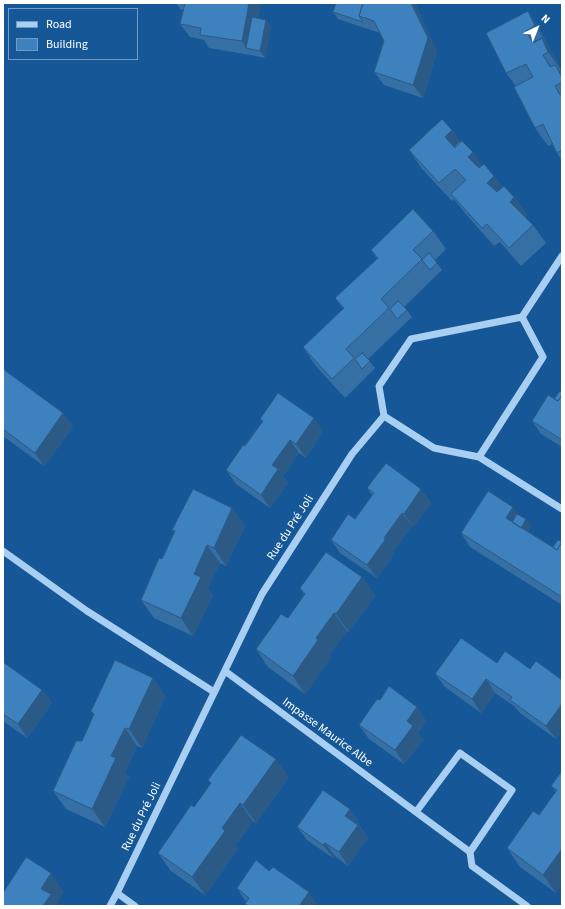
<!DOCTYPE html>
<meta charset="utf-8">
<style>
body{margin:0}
#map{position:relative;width:565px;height:909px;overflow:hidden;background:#165897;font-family:"Source Sans 3",sans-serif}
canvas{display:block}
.frame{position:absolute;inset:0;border:4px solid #fff;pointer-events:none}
.legend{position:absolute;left:8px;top:8px;width:130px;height:52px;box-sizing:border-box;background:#165897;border:1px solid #739bc1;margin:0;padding:5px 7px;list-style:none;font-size:12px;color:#fff}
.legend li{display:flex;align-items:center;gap:8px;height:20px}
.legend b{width:20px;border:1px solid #739bc1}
.north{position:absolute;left:517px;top:8px;width:40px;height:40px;-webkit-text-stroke:3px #165897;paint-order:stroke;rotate:43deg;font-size:11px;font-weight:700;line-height:16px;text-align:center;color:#fff}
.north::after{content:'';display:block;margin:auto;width:14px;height:18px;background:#fff;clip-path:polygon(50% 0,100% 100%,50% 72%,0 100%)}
</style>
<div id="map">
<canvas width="565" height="909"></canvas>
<div class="frame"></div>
<ul class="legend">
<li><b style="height:5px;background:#a8cff2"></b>Road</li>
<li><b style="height:11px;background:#3e81bf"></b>Building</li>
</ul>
<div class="north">N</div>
</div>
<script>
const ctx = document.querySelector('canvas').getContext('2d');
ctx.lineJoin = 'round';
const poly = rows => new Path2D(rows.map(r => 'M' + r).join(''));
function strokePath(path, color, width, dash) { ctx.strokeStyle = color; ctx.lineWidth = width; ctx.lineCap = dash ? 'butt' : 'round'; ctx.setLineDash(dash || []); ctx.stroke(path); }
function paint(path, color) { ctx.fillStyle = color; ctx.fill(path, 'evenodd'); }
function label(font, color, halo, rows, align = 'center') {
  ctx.font = font + ' "Source Sans 3",sans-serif'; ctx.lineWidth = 3.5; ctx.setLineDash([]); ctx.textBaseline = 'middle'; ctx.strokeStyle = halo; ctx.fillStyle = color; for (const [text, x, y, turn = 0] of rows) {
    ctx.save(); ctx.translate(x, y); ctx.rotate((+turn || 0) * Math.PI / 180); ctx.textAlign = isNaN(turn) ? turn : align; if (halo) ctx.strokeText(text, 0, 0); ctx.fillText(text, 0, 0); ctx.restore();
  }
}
const minor = poly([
 [384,416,434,448,479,457,562,509],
 [479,457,543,357,522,317],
 [3,551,87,611,214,692],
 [225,671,470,852,512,790,460,753,416,812],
 [470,852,472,866,527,906],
 [117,893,135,906],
 [110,906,117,893,262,594,352,454,384,416,379,386,411,339,522,317,562,256]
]);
const wall = poly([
 [176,3,261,3,258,18,266,20,271,27,265,58,251,55,209,48,204,40,190,37,180,24,184,10,180,9],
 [336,3,415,3,437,52,423,98,384,85,374,72,384,41,380,33,338,19,333,12],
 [528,11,540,30,554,56,561,70,560,71,562,74,562,161,557,153,552,144,548,146,535,128,516,86,506,73],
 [460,141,473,152,482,166,494,176,502,187,514,197,527,215,525,217,533,225,546,243,521,266,500,242,494,246,464,212,454,199,452,201,422,169,409,150],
 [433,231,446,249,435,260,442,270,404,307,407,310,412,317,368,359,375,368,345,398,315,365,303,347,343,309,335,298,377,259,371,250],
 [3,369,63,413,73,427,44,466,3,436],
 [562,392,562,447,541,434,532,421],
 [260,419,323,431,306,458,299,453,283,476,288,483,270,508,236,484,226,470,262,422],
 [367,488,421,489,431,503,413,527,412,526,393,552,394,554,377,578,340,553,331,540,355,519,372,495],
 [232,508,245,526,226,566,220,563,208,588,213,595,193,636,154,618,141,600,162,559,174,532,172,530],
 [531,526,528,532,553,547,562,542,562,605,470,547,461,533],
 [362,577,375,596,349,632,347,631,329,655,331,658,305,694,268,667,256,649,288,618,304,595,300,588],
 [3,662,42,690,52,703,27,738,3,721],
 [497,663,530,669,562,680,562,731,556,739,520,713,514,706,495,693,481,713,445,687,435,674],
 [153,678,165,696,142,748,137,746,125,772,129,777,105,827,66,809,53,791,82,741,94,716,91,711],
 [417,707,426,721,418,733,423,740,404,764,369,739,359,725],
 [562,771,556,893,520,867,507,848,539,815,556,792,551,786],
 [289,777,256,823,253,821,236,845,238,849,205,895,171,871,158,853,194,807,211,784,208,780],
 [350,809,359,823,358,824,368,838,348,866,335,856,333,858,307,840,297,827],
 [269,871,318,906,246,906,245,904,246,902,237,888]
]);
const shadedWall = poly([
 [249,3,261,3,252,49,246,48,242,41],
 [411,3,415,3,437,52,423,98,413,85],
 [528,11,540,30,554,56,561,70,548,52,542,38,543,37,535,26],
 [266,20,271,27,265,58,260,51],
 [526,31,539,49,533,43],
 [543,55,556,73,550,67],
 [555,65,562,74,562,77],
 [452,130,465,148,459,155,445,137],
 [473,152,485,170,481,176,468,157],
 [494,176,507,194,501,200,487,183],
 [514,197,527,215,522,220,510,202],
 [63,413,73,427,44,466,35,453],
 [314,418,323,431,306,458,296,444],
 [290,440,299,453,283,476,288,483,270,508,261,495,272,465],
 [421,489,431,503,413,527,404,514],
 [513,507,522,521,517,529,506,518],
 [232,508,245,526,226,566,214,548],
 [402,513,412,526,393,552,394,554,377,578,367,565,384,538],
 [526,519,531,526,525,537,520,530],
 [207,545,220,563,208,588,213,595,193,636,181,618,194,574],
 [362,577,375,596,349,632,336,614],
 [334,613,347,631,329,655,331,658,305,694,293,676,316,638],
 [153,678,165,696,142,748,129,729],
 [486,679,495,693,481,713,472,699],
 [42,690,52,703,27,738,18,724],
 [562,704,562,731,556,739,546,726],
 [417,707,426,721,418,733,423,740,404,764,395,750,407,721],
 [125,728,137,746,125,772,129,777,105,827,92,809,111,756],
 [276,759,289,777,256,823,243,805],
 [240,803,253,821,236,845,238,849,205,895,192,877,222,828],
 [350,809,359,823,355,829,345,816],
 [358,825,368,838,348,866,339,852],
 [325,843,335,856,333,858,323,845],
 [562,849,562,885,556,893,543,875],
 [51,873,64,892,57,903,59,906,43,906,41,889],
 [309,892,318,906,299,906]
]);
const building = poly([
 [185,3,249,3,242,41,200,35,201,28,180,24,185,3],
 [336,3,363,3,359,16,363,22,333,12,336,3],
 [363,3,411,3,428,38,413,85,374,72,384,41,374,21,359,16,363,3],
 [528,11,535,26,526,31,533,43,542,38,548,52,543,55,550,67,555,65,562,77,562,82,555,86,560,95,562,94,562,150,557,153,543,124,535,128,514,87,533,77,526,64,506,73,486,33,528,11],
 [252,17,266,20,260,51,246,48,252,17],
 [543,37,549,49,542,38,534,42,543,37],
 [442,119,452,130,445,137,455,148,462,141,473,152,468,157,479,168,484,164,494,176,487,183,497,192,504,186,514,197,510,202,533,225,509,248,487,224,482,228,451,194,466,180,455,169,439,183,409,150,442,119],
 [460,141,461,142,455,148,454,147,460,141],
 [413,209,433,231,413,250,422,259,381,299,389,308,346,349,354,358,332,379,303,347,344,308,335,298,378,258,371,250,413,209],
 [429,253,437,263,430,270,422,260,429,253],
 [398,301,407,310,397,319,390,309,398,301],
 [362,353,370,361,362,369,355,359,362,353],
 [3,369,63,413,35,453,3,429,3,369],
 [560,391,562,392,562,395,558,401,554,399,560,391],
 [278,393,314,418,296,444,290,440,272,465,278,469,261,495,226,470,243,445,245,446,263,421,260,419,278,393],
 [548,395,558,401,562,395,562,440,532,421,548,395],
 [386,463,421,489,404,514,402,513,384,538,385,540,367,565,331,540,348,514,355,519,374,493,367,488,386,463],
 [193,489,232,508,214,548,207,545,194,574,201,577,181,618,141,600,159,558,162,559,175,531,172,530,193,489],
 [488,491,513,507,506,518,557,550,562,542,562,597,461,533,488,491],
 [517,514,526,519,521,528,512,522,517,514],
 [558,540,562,542,557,550,553,547,558,540],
 [326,552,362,577,336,614,334,613,316,638,318,640,293,676,256,649,281,614,288,618,305,594,300,588,326,552],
 [461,638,497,663,505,651,530,669,536,661,562,680,562,704,546,726,510,700,512,697,486,679,472,699,435,674,461,638],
 [115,660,153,678,129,729,125,728,111,756,116,758,92,809,53,791,76,741,82,741,94,714,91,711,115,660],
 [3,662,42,690,18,724,3,714,3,662],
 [389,686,417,707,407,721,413,726,395,750,359,725,377,699,380,700,389,686],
 [241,735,276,759,243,805,240,803,222,828,225,831,192,877,158,853,191,805,194,807,211,783,208,780,241,735],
 [562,771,562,849,543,875,507,848,533,811,539,815,557,790,551,786,562,771],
 [323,790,350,809,345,816,358,825,339,852,325,843,323,845,297,827,323,790],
 [26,857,51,873,41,889,51,894,43,906,3,906,3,893,26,857],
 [256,860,269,871,273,867,309,892,299,906,248,906,245,904,249,898,237,888,256,860]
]);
const streetNames = [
 ["Rue du Pré Joli",291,528,-57],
 ["Impasse Maurice Albe",327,733,36],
 ["Rue du Pré Joli",142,817,-64]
];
strokePath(minor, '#a8cff2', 7);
paint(wall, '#356fa4');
paint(shadedWall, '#2b5a86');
paint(building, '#3e81bf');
strokePath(building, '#2b5a86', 1);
label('12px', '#fff', '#165897', streetNames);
</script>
